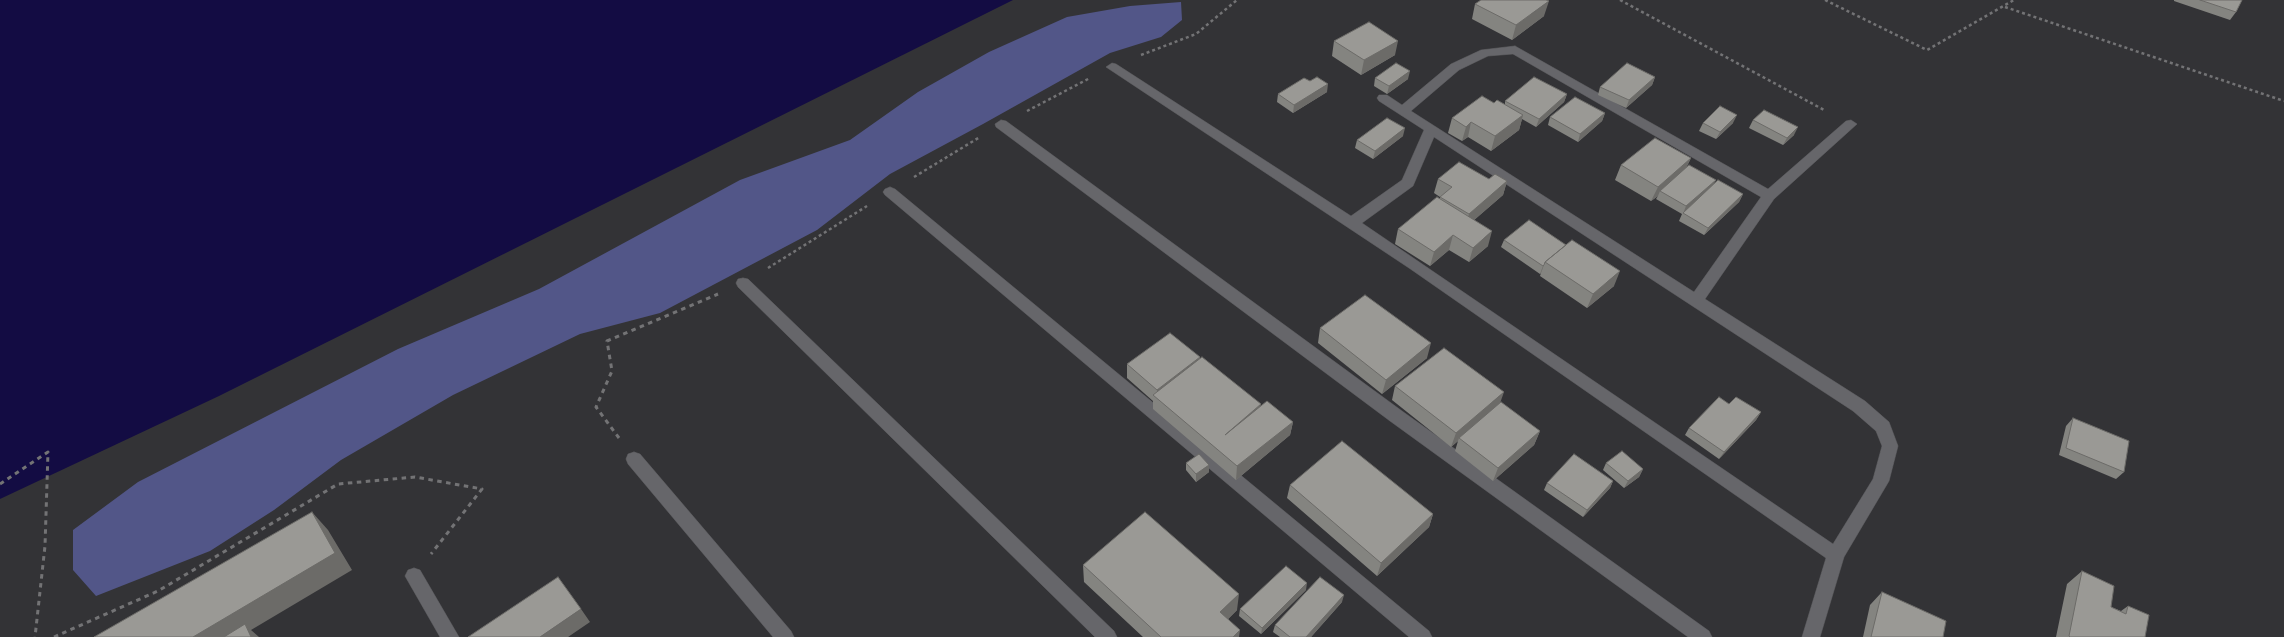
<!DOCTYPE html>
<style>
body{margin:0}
canvas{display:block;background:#333336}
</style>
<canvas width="2284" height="637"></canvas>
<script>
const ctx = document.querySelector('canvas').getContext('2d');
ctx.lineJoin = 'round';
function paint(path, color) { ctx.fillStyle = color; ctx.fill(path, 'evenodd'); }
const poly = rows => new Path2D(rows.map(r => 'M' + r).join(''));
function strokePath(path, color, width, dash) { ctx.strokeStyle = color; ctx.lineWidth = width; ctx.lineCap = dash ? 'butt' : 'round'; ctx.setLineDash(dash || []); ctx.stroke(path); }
const green = poly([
 [1181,2,1182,20,1161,37,1110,53,983,124,890,174,817,230,660,313,580,334,453,395,341,460,274,510,210,551,96,596,73,570,73,530,138,482,398,349,539,289,740,180,850,140,918,92,989,52,1067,17,1130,6]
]);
const water = poly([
 [0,0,1013,0,219,396,0,499]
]);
const pathFar1 = poly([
 [1620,0,1826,111],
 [1825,0,1927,50,2014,0],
 [2005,7,2284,101],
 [1141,55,1196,34,1237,0],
 [1027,111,1090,78],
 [914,177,980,137],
 [768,268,867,206]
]);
const path = poly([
 [619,438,596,407,612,371,607,341,718,294],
 [0,484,48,452,45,546,35,637],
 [54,637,158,591,338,484,415,477,482,489,431,554]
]);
const minor = poly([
 [1515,46,1768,189,1846,121,1851,120,1857,124,1774,199,1705,299,1865,401,1889,422,1898,446,1889,481,1844,557,1820,637,1802,637,1826,558,1409,268,1106,67,1112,63,1116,64,1351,216,1402,180,1424,130,1379,101,1377,98,1379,95,1387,95,1402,105,1451,64,1481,50,1515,46],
 [1513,54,1761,197,1694,292,1411,111,1459,70,1488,56,1513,54],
 [1434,137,1853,411,1876,431,1882,446,1873,479,1833,544,1362,223,1413,186,1434,137],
 [1001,120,1006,121,1402,411,1709,631,1712,637,1688,637,1390,421,996,127,995,124,1001,120],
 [890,187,895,189,1429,631,1432,637,1409,637,885,195,883,192,885,189,890,187],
 [743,278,748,279,1114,631,1117,637,1095,637,738,287,736,283,738,279,743,278],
 [634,452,640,454,791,631,794,637,773,637,628,464,626,459,628,454,634,452],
 [414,568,420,570,459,637,440,637,405,576,408,570,414,568]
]);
const wall = poly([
 [2174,0,2242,0,2236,12,2230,20,2174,1],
 [1475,4,1544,16,1512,40,1472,19],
 [1334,41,1395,55,1361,75,1332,56],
 [1655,77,1652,85,1626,108,1598,95,1600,87],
 [1375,78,1408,79,1387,94,1374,86],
 [1327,92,1293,113,1277,102,1278,94],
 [1567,94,1564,102,1536,127,1522,119,1519,130,1491,151,1468,137,1462,141,1448,133,1452,118,1494,103,1505,104,1505,101],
 [1605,113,1602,121,1578,142,1548,125,1550,117],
 [1753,120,1794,135,1783,145,1749,128],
 [1703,123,1733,123,1716,139,1699,131],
 [1403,136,1373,159,1355,148,1357,140],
 [1691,158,1686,168,1714,184,1743,194,1739,202,1704,235,1679,221,1682,214,1656,199,1658,196,1651,201,1615,180,1621,165],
 [1438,179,1489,179,1507,181,1503,195,1474,220,1488,246,1469,262,1449,250,1430,266,1395,244,1398,229,1440,199,1440,197,1434,193],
 [1504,240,1614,286,1587,308,1540,276,1541,273,1540,274,1501,247],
 [1320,328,1427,358,1382,394,1318,343],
 [1200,357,1200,358,1260,407,1293,422,1290,435,1236,480,1153,409,1153,401,1127,378,1127,364],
 [1395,386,1500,403,1540,431,1534,445,1493,481,1455,451,1458,441,1451,447,1392,400],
 [1729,404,1761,412,1756,420,1719,459,1685,435,1689,428],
 [2073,418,2124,472,2116,479,2059,455,2066,426],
 [1186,463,1209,472,1196,482,1186,470],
 [1606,463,1643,469,1639,477,1624,488,1603,470],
 [1613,481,1610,488,1583,517,1544,490,1547,483],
 [1290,485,1433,514,1429,527,1377,576,1287,498],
 [1083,565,1237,610,1228,619,1239,637,1143,637,1084,582],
 [2082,571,2111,607,2121,611,2128,606,2145,637,2056,637,2067,584],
 [1306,590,1261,634,1239,616,1240,609],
 [1882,592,1943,637,1863,637,1870,605],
 [1342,602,1311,637,1280,637,1273,632,1275,625]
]);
const shadedWall = poly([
 [1549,1,1544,16,1512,40,1516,25],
 [1398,41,1395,55,1361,75,1364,60],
 [1410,71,1408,79,1387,94,1389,86],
 [1655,77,1652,85,1626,108,1629,100],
 [1328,84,1327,92,1293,113,1294,105],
 [1567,94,1564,102,1536,127,1539,119],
 [1605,113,1602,121,1578,142,1580,134],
 [1523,115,1519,130,1491,151,1495,136],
 [1737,115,1733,123,1716,139,1720,132],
 [1471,122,1468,137,1462,141,1466,127],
 [1798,127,1794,135,1783,145,1787,138],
 [1405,128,1403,136,1373,159,1375,151],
 [1691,158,1684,172,1660,191,1658,196,1651,201,1658,187],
 [1716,180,1712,188,1683,214,1686,206],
 [1507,181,1503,195,1465,228,1469,214],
 [1743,194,1739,202,1704,235,1708,228],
 [1492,231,1488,246,1469,262,1473,248],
 [1453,235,1449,250,1430,266,1434,252],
 [1544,265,1541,273,1540,274,1543,266],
 [1620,271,1614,286,1587,308,1593,294],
 [1431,343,1427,358,1382,394,1386,380],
 [1200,357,1199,371,1157,398,1157,390],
 [1504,392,1499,406,1459,438,1458,441,1451,447,1456,433],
 [1261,404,1259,418,1225,435],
 [1761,412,1756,420,1719,459,1724,452],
 [1293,422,1290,435,1236,480,1237,466],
 [1540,431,1534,445,1493,481,1498,468],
 [1209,465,1209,472,1196,482,1196,474],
 [1643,469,1639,477,1624,488,1628,481],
 [1613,481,1610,488,1583,517,1587,510],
 [312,512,328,530,352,570,251,630,259,637,193,637],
 [1433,514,1429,527,1377,576,1381,563],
 [1307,583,1306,590,1261,634,1262,628],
 [1239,594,1237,610,1219,628,1220,612],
 [1344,595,1342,602,1311,637,1306,637],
 [581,609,590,622,568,637,540,637],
 [1240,630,1239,637,1233,637]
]);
const building = poly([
 [1481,0,1546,0,1549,1,1516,25,1475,4,1481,0],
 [2200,0,2242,0,2236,12,2200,0],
 [1369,22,1398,41,1364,60,1334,41,1369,22],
 [1396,63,1410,71,1389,86,1375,78,1396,63],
 [1627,63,1655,77,1629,100,1600,87,1627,63],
 [1317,77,1328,84,1294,105,1278,94,1304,78,1310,81,1317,77],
 [1534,77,1567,94,1539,119,1505,101,1534,77],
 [1482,96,1494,103,1497,100,1523,115,1495,136,1471,122,1466,127,1452,118,1482,96],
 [1575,97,1605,113,1580,134,1550,117,1575,97],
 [1720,106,1737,115,1720,132,1703,123,1720,106],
 [1764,110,1798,127,1787,138,1753,120,1764,110],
 [1387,118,1405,128,1375,151,1357,140,1387,118],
 [1655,138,1691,158,1658,187,1621,165,1655,138],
 [1459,162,1489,179,1495,174,1507,181,1469,214,1440,197,1452,187,1438,179,1459,162],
 [1689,165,1716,180,1686,206,1660,191,1689,165],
 [1718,180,1743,194,1708,228,1683,213,1718,180],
 [1437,197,1492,231,1473,248,1453,235,1434,252,1398,229,1437,197],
 [1529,220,1566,245,1545,262,1544,265,1543,266,1504,240,1529,220],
 [1572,240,1620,271,1593,294,1545,262,1572,240],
 [1365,295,1431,343,1386,380,1320,328,1365,295],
 [1170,333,1200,357,1157,390,1127,364,1170,333],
 [1444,348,1504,392,1456,433,1395,386,1444,348],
 [1202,357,1261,404,1225,435,1267,401,1293,422,1237,466,1153,395,1202,357],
 [1719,397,1729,404,1736,397,1761,412,1724,452,1689,428,1719,397],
 [1501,402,1540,431,1498,468,1459,438,1501,402],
 [2073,418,2129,441,2124,472,2066,448,2073,418],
 [1342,441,1433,514,1381,563,1290,485,1342,441],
 [1622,451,1643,469,1628,481,1606,463,1622,451],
 [1199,454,1209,465,1196,474,1186,463,1199,454],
 [1574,454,1613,481,1587,510,1547,483,1574,454],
 [312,512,335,553,193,637,94,637,312,512],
 [1145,512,1239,594,1220,612,1240,630,1233,637,1161,637,1083,565,1145,512],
 [1286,566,1307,583,1262,628,1240,609,1286,566],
 [2082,571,2114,586,2111,607,2126,614,2128,606,2149,615,2145,637,2070,637,2069,636,2082,571],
 [558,577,581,609,540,637,468,637,558,577],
 [1320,577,1344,595,1306,637,1290,637,1275,625,1320,577],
 [1882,592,1946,621,1943,637,1871,637,1882,592],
 [245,624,251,637,224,637,245,624]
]);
paint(green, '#525688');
paint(water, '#130c43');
strokePath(minor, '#505053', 1);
strokePath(pathFar1, '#737375', 2.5, [3, 3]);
strokePath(path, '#737375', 3, [4.5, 4.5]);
paint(minor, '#66666a');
paint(wall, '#848480');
paint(shadedWall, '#6c6b68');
paint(building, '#9a9995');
strokePath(building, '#6c6b68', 1);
</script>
